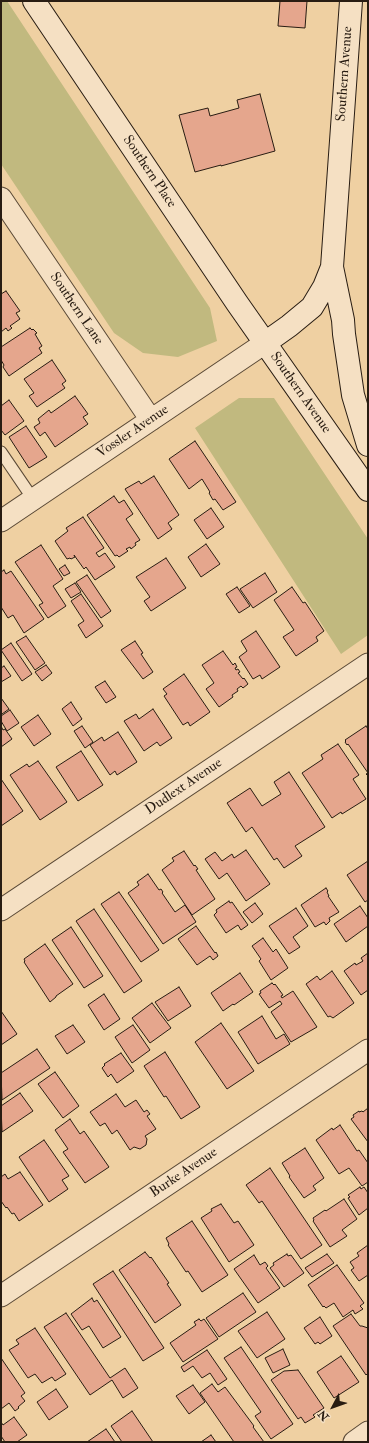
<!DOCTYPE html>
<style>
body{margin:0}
#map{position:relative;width:369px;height:1443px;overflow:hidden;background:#efd0a2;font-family:"IM FELL Double Pica",serif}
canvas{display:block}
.frame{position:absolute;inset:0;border:2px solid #281c12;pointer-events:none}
.north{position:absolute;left:313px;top:1387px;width:40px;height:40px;-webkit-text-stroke:3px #f5e0c3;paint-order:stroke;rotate:229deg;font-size:11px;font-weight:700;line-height:16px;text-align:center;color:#281c12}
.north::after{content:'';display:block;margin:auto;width:14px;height:18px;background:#281c12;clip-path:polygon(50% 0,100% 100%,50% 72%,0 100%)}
</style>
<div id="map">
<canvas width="369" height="1443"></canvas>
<div class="frame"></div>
<div class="north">N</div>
</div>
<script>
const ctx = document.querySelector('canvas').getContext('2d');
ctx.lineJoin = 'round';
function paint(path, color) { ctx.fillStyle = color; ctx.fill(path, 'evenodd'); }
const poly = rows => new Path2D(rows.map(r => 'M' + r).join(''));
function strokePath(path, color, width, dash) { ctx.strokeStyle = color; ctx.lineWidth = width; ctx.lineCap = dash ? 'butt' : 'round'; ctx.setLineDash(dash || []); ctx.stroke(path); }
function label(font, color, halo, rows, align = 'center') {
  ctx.font = font + ' "IM FELL Double Pica",serif'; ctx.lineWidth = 3; ctx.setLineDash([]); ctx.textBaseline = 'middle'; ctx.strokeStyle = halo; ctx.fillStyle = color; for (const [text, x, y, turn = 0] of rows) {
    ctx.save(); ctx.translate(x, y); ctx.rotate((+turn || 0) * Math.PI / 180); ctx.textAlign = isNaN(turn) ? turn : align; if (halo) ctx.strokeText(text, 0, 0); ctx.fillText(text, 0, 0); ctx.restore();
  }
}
const green = poly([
 [1,1,7,1,210,308,217,341,178,357,143,353,114,333,1,164],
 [239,398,274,398,368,539,368,635,341,654,195,428]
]);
const building = poly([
 [280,1,307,1,305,28,278,26,280,1],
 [260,94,275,151,221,166,221,165,195,172,179,115,208,108,210,116,239,108,237,100,260,94],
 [6,291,20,311,16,313,20,319,10,326,12,328,8,331,6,328,1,332,1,294,6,291],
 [30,328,32,330,33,329,37,333,35,334,42,346,39,348,42,353,9,376,3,367,4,365,1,360,1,347,30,328],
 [52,360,66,381,62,384,65,388,37,407,29,396,34,393,24,379,52,360],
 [75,396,88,414,83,417,88,424,55,447,45,432,40,436,34,427,40,423,38,419,49,410,51,413,75,396],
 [9,400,24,421,5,435,1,430,1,406,9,400],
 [26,426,47,457,29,468,9,437,26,426],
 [195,441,236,502,223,510,215,499,213,500,209,493,210,492,202,479,189,489,169,459,195,441],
 [154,476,179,515,168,523,172,529,158,539,125,489,139,481,141,484,154,476],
 [114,496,119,503,124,500,133,514,126,519,140,540,135,543,136,545,131,549,130,547,126,549,128,551,119,557,117,555,115,556,87,515,114,496],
 [211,508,224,527,207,539,194,520,211,508],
 [83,517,104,548,96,553,99,557,105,553,115,567,95,580,86,567,84,569,74,555,75,557,71,559,70,558,67,559,55,541,68,531,66,528,83,517],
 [206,544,220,564,201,577,188,557,206,544],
 [41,545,63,579,53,586,66,606,48,618,39,605,43,603,15,562,41,545],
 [166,558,186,588,151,611,144,601,150,597,136,577,166,558],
 [65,565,70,573,64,576,59,569,65,565],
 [4,570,6,574,11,571,44,619,24,633,13,615,8,618,1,607,1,572,4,570],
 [265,573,277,592,253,608,240,589,265,573],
 [87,575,111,611,101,618,76,582,87,575],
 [75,583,81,592,71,598,65,589,75,583],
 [237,587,250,606,239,613,226,594,237,587],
 [292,587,303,603,305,602,324,631,316,637,318,641,296,656,283,637,294,630,274,600,292,587],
 [81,594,103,626,86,638,78,625,84,621,71,601,81,594],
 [256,631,280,667,262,679,260,675,253,679,239,657,247,651,241,641,256,631],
 [26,636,45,663,35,670,16,642,26,636],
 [135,641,143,653,141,654,153,672,143,679,121,650,135,641],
 [11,643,32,674,22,681,1,650,11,643],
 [223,651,233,665,235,663,237,667,235,668,236,670,238,669,240,672,238,673,243,679,244,678,248,684,243,688,241,686,237,689,238,691,232,695,233,697,219,707,206,689,214,683,202,665,223,651],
 [46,665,52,673,42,681,35,672,46,665],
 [4,666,11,676,1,682,1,668,4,666],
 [184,674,210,712,190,726,188,722,183,725,164,696,167,694,163,689,184,674],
 [105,681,116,697,106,703,95,687,105,681],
 [1,698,9,709,2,714,1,713,1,698],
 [71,702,82,719,73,726,62,709,71,702],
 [153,709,172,738,160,746,157,742,144,751,124,721,136,714,139,719,153,709],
 [10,710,19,723,7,731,1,721,1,716,10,710],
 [38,715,51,734,34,746,21,727,38,715],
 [1,726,3,730,5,729,12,739,1,747,1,726],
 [82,726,93,742,85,748,74,731,82,726],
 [366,726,368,729,368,776,366,774,368,773,348,744,347,745,345,742,346,741,345,740,366,726],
 [118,732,137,762,117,775,115,771,110,775,90,745,102,737,104,741,118,732],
 [338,744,359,775,353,779,366,799,342,814,341,812,332,818,302,773,323,759,321,755,338,744],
 [81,751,103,785,78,801,56,767,81,751],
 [38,761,67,802,40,820,10,775,27,764,29,767,38,761],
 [289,772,325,827,295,846,302,856,284,868,277,858,274,860,252,827,246,832,227,803,250,788,262,806,281,794,274,782,289,772],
 [1,779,23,811,1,826,1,779],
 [246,850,270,884,246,901,227,873,219,879,205,859,215,852,222,861,232,854,234,858,246,850],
 [184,851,194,866,195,865,198,869,196,870,215,899,192,915,162,870,174,861,172,858,184,851],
 [368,861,368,900,365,902,347,875,368,861],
 [148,874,159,890,161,889,163,892,162,893,175,912,185,905,196,922,163,944,128,893,139,885,137,882,148,874],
 [326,888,328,891,327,892,329,896,328,896,339,912,329,918,330,921,326,925,324,922,315,927,301,905,326,888],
 [119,892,159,950,141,962,101,904,119,892],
 [229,901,230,903,232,902,248,925,241,930,238,925,226,933,214,915,217,912,216,910,229,901],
 [255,903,263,914,252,923,243,912,255,903],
 [360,906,368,918,368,926,346,942,334,924,360,906],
 [296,908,308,926,293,937,300,947,289,954,269,926,296,908],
 [94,909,142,981,124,993,76,921,94,909],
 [196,926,215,953,216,952,218,956,213,960,210,956,197,965,178,939,196,926],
 [71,927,103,976,84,988,52,940,71,927],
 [263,938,273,952,276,949,288,968,271,980,259,961,261,959,252,946,263,938],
 [45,944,73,984,56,996,56,997,50,1002,24,962,25,961,24,959,45,944],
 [368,953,368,990,361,995,344,971,355,963,356,965,363,961,361,958,368,953],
 [332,971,354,1003,333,1018,330,1016,328,1017,306,984,317,976,320,980,332,971],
 [240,973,253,992,234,1005,233,1004,223,1011,211,993,240,973],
 [272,983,274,985,275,984,283,995,281,996,282,998,293,991,317,1027,291,1042,271,1012,282,1004,280,1001,269,1008,259,994,261,993,260,991,272,983],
 [179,987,191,1006,168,1021,155,1002,179,987],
 [104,994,120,1019,104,1030,88,1005,104,994],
 [152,1003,171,1028,150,1043,132,1018,152,1003],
 [1,1011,17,1034,1,1045,1,1011],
 [262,1016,276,1039,284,1034,290,1044,258,1064,238,1032,262,1016],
 [221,1023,254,1071,227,1089,195,1042,221,1023],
 [73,1025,85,1042,67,1054,55,1036,73,1025],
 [133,1025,150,1050,132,1063,115,1037,133,1025],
 [37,1049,50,1068,2,1100,1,1073,37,1049],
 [165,1052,200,1107,181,1119,166,1096,164,1097,144,1066,165,1052],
 [121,1053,134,1071,117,1083,111,1074,108,1077,102,1068,105,1065,104,1064,121,1053],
 [55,1072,79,1106,63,1118,38,1084,55,1072],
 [20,1093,33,1111,2,1132,1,1106,20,1093],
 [116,1094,125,1107,136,1100,144,1112,147,1110,150,1114,147,1116,156,1129,145,1136,147,1139,146,1145,140,1149,134,1147,130,1150,117,1130,112,1134,105,1123,100,1126,90,1112,116,1094],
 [368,1108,368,1142,351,1119,354,1117,353,1115,359,1111,359,1112,362,1111,363,1112,368,1108],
 [70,1119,80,1134,84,1131,109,1167,85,1183,63,1152,68,1149,55,1130,70,1119],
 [340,1125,357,1151,359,1150,368,1163,368,1182,362,1186,349,1168,339,1174,316,1140,332,1128,333,1130,340,1125],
 [44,1140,69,1176,62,1180,68,1189,49,1202,19,1157,44,1140],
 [305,1148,324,1178,313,1186,316,1190,304,1198,289,1177,290,1176,282,1163,305,1148],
 [270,1168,322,1245,301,1259,262,1201,259,1203,246,1185,270,1168],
 [20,1172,43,1205,19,1221,14,1213,12,1214,7,1207,6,1208,1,1201,1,1177,5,1174,8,1179,20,1172],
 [360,1187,361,1189,364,1187,368,1193,368,1208,359,1215,348,1198,350,1197,348,1195,360,1187],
 [344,1199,357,1219,342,1230,347,1236,330,1247,313,1221,314,1220,313,1218,325,1210,326,1211,344,1199],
 [221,1204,234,1223,238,1221,254,1245,229,1262,201,1218,212,1211,211,1209,221,1204],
 [192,1221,228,1275,202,1292,188,1271,186,1272,168,1245,169,1244,166,1238,192,1221],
 [368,1245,368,1275,359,1281,351,1270,354,1268,350,1262,359,1256,357,1253,368,1245],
 [145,1252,150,1258,151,1257,169,1283,167,1284,181,1305,155,1323,119,1270,145,1252],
 [287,1254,288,1256,291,1255,304,1273,284,1287,270,1268,274,1265,273,1263,287,1254],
 [327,1254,334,1263,312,1277,305,1268,327,1254],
 [254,1255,260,1265,265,1262,268,1266,266,1268,280,1288,258,1303,234,1269,254,1255],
 [337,1265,364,1303,360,1306,363,1309,355,1314,353,1310,343,1317,334,1303,326,1308,324,1306,323,1307,308,1285,337,1265],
 [113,1271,164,1348,143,1361,93,1284,113,1271],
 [243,1293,256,1312,219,1337,206,1318,243,1293],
 [92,1298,94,1302,97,1300,121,1337,103,1348,89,1326,82,1330,71,1314,92,1298],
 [267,1312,285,1339,257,1358,238,1331,267,1312],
 [66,1313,110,1378,125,1368,138,1388,123,1398,112,1380,90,1395,44,1327,66,1313],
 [351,1314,360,1326,362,1326,368,1328,368,1373,366,1375,333,1326,351,1314],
 [320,1317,332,1336,320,1344,318,1342,315,1344,304,1328,320,1317],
 [199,1319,201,1321,204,1319,218,1339,183,1362,170,1343,196,1325,194,1322,199,1319],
 [35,1328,66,1374,55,1381,52,1377,42,1383,35,1374,28,1378,9,1350,19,1344,16,1340,35,1328],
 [241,1347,293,1424,271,1439,255,1416,261,1412,224,1358,241,1347],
 [283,1349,290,1365,273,1373,265,1358,283,1349],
 [207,1350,227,1379,218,1385,210,1373,202,1378,193,1366,184,1372,181,1367,207,1350],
 [341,1356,359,1382,334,1398,317,1372,341,1356],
 [1,1358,25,1393,21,1396,25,1401,18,1407,19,1408,15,1411,9,1403,1,1409,1,1358],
 [298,1370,324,1408,313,1415,315,1417,305,1423,301,1417,298,1419,271,1380,284,1371,298,1370],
 [212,1384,218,1392,225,1387,254,1426,253,1427,264,1442,234,1442,200,1393,212,1384],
 [193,1385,205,1402,189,1414,176,1396,193,1385],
 [56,1389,68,1407,49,1420,37,1402,56,1389],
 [132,1411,153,1442,122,1442,111,1426,132,1411],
 [14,1417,27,1435,17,1442,5,1442,1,1436,1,1422,3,1425,14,1417],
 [106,1429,115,1442,87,1442,106,1429],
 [211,1435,216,1442,201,1442,211,1435]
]);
const lane = poly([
 [1,452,33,499]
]);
const street = poly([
 [1,198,151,420],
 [1,521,265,343],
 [1,910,368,664],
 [1,1296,368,1050],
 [354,1442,368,1432]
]);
const secondary = poly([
 [34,1,237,303,368,490],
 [351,1,332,267,343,320,344,334,353,395,368,445],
 [265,343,289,326,312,307,324,287,332,267]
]);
const streetNames = [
 ["Southern Avenue",345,74,-86],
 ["Southern Place",149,172,56],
 ["Southern Lane",76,309,56],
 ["Southern Avenue",300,393,55],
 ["Vossler Avenue",133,432,-34],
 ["Dudlext Avenue",184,787,-34],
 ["Burke Avenue",184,1173,-34]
];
paint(green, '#c1b97f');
paint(building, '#e5a68d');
strokePath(building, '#281c12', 1);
strokePath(lane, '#5a4936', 13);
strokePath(street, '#5a4936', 23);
strokePath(secondary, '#281c12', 24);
strokePath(lane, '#f5e0c3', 11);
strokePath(street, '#f5e0c3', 21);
strokePath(secondary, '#f5e0c3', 22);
label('14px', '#281c12', '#f5e0c3', streetNames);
</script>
